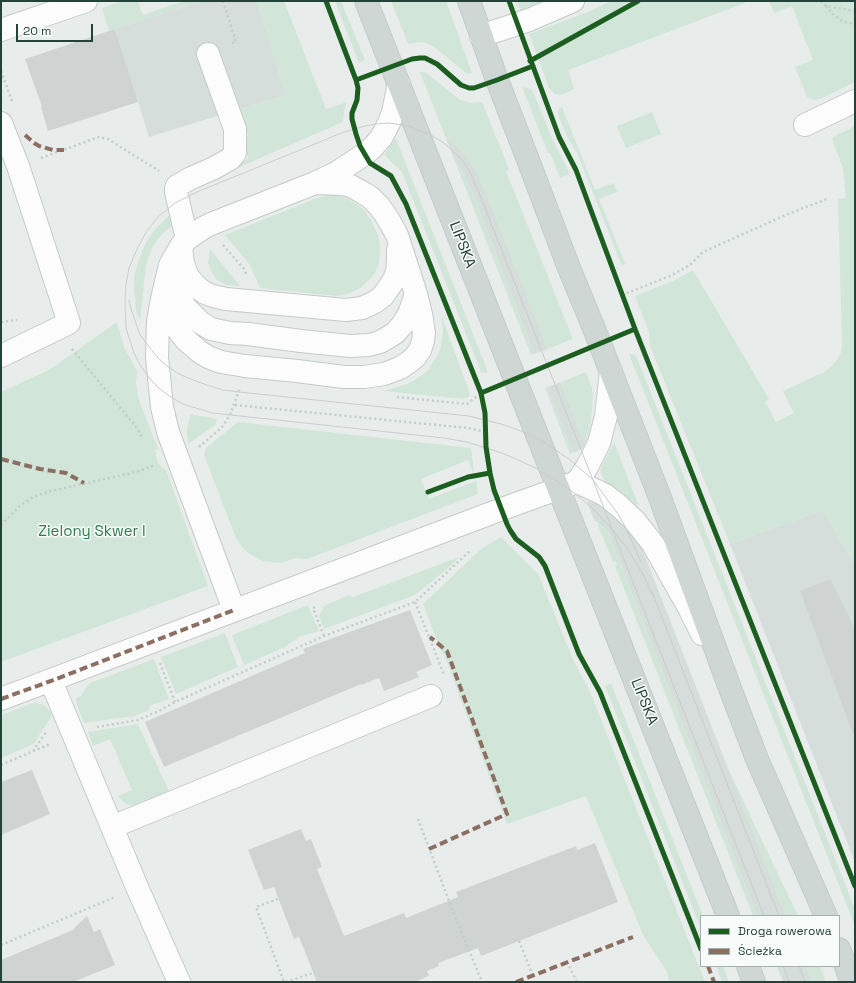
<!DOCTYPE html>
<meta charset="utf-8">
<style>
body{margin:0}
#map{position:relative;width:856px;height:983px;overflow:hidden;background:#e8edeb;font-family:"Space Grotesk",sans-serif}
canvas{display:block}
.frame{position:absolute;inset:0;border:2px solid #24423a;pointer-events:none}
.legend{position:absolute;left:700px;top:915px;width:140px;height:52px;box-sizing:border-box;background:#f7fbf9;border:1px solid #a3b1ad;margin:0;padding:5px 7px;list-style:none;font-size:12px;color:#24423a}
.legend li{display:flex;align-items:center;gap:8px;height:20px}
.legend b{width:20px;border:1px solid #a3b1ad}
.scale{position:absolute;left:16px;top:24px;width:77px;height:18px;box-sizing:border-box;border:2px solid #24423a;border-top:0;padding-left:5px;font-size:12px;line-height:14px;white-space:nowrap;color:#24423a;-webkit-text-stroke:3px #f7fbf9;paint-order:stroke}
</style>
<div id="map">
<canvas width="856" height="983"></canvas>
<div class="frame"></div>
<ul class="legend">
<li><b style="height:5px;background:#1b5e20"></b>Droga rowerowa</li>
<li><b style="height:5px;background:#8d6e63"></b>Ścieżka</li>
</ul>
<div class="scale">20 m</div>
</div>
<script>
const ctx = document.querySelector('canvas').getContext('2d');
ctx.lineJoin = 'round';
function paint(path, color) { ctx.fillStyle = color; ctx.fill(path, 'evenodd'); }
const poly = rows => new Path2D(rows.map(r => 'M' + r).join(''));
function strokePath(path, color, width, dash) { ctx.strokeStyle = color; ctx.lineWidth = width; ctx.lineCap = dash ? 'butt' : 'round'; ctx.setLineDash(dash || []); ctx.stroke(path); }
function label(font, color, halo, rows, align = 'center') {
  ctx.font = font + ' "Space Grotesk",sans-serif'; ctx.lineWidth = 3; ctx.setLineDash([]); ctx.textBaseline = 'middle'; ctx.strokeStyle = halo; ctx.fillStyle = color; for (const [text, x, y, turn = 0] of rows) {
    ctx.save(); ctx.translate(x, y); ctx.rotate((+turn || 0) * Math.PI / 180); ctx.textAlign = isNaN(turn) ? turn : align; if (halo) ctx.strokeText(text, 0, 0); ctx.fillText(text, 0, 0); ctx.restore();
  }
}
const built = poly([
 [202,1,257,1,286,95,149,137,115,29],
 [445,136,457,146,466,156,476,170,484,187,548,349,534,354,472,191,462,171,456,164],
 [561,382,585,444,583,447,578,451,573,453,547,387],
 [587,501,598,504,610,511,637,536,786,916,757,916,608,531,594,520],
 [823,510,855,565,855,862,730,544],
 [777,966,806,966,812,982,783,982]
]);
const green = poly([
 [123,1,138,1,143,15,183,1,202,1,109,31,102,8],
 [257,1,284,1,326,109,347,102,344,110,343,122,235,169,248,158,241,140,248,136,237,110,286,95],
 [335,1,341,1,365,60,359,63],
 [391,1,446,1,472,73,468,74,465,72,433,46,428,44,422,42,408,44],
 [516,1,542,1,537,5,521,11],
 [611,1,750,1,568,70,574,89,561,95,555,94,549,88,529,34,588,12],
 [769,1,855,1,855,82,820,99,815,100,811,99,807,97,795,67,813,60,792,6,774,13],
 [420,72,424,72,428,74,460,100,467,102,472,103,482,102,509,169,506,171,573,339,548,349,484,187,476,170,466,156,457,146,445,136],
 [522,87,528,88,532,90,534,94,552,138,570,174,560,178,550,153,548,153],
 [562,107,595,190,614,183,617,192,599,199,625,264,622,266,578,155,568,138,558,115,558,112,559,109],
 [652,112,661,134,626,148,617,126],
 [855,126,855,565,823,510,730,544,650,346,649,332,635,297,637,295,673,281,693,270,769,399,765,402,776,422,794,413,783,391,824,372,832,366,837,360,841,352,842,344,838,199,846,198,843,168,832,139,835,136],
 [395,139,396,139,488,372,485,373,481,372,402,172,384,155],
 [456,164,462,171,472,191,534,354,531,355],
 [327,195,337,195,346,198,355,203,364,210,372,222,378,235,380,245,380,255,379,263,376,271,371,278,359,289,344,295,337,296,260,288,250,265,225,235,315,199],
 [173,212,173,223,171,227,163,233,158,239,152,248,146,265,140,321,136,311,134,288,134,277,137,266,142,251,148,239,156,228],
 [210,249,240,286,226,285,217,280,211,271,208,263],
 [441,315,469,391,470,394,468,397,463,399,383,391,392,389,410,383,425,373,429,369,439,352,441,346,443,331],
 [117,322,124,347,138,373,137,374,136,383,139,400,158,449,155,450,158,463,166,470,208,586,1,662,1,392,49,370],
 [629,354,632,354,635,355,637,358,855,909,855,926],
 [586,372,592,388,593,396,591,422,588,435,585,444,561,382],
 [547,387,573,453,570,454,545,388],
 [190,414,217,419,215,425,188,444,187,431],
 [238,422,471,448,474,472,473,472,472,470,468,460,421,479,429,499,476,481,478,494,307,559,295,558,285,562,277,563,263,561,257,558,248,553,242,547,236,538,204,455,206,448],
 [614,442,638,504,636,505,626,496,615,489,606,485,600,470],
 [597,523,608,531,757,916,753,916,615,566,617,565,616,562,613,562],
 [501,537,538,574,573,659,590,692,705,982,669,982,667,972,643,935,586,796,507,824,444,654,442,654,423,604,481,549],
 [459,557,451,566,415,595,324,629,319,616,324,606,349,595,353,597],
 [308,605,319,631,299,637,285,647,244,665,232,635],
 [225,633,238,667,176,694,161,657],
 [154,659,169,699,149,706,150,710,135,716,84,723,77,706,76,698,81,696,87,686,90,683],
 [611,683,703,916,701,916,701,929,605,686],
 [36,702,45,706,50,711,52,715,34,744,1,758,1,715],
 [138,724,169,791,135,805,130,805,123,802,118,796,132,790,110,739,93,746,88,732],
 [726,764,758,832,798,916,786,916],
 [716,966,723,966,729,982,722,982],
 [806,966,820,966,826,982,812,982]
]);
const building = poly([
 [115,29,138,102,48,131,41,107,42,107,25,59],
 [830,579,855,629,855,733,853,734,800,591],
 [410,610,432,665,416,672,419,677,384,691,379,678,361,685,361,684,164,767,145,722,305,653,303,649],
 [32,770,50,814,1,835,1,782],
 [301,829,306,841,311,839,322,867,317,869,344,936,404,913,406,918,458,897,456,892,576,846,577,850,595,843,618,902,481,956,478,948,438,963,439,966,427,971,429,976,414,982,317,982,299,937,294,939,274,887,264,890,248,850],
 [87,916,94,932,100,929,115,965,73,982,1,982,1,960,73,930,76,926]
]);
const path = poly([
 [223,1,236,42,229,44],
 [821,1,826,6,855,11],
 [826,6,834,15,844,22,855,24],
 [1,71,12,101],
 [41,158,99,137,108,139,159,171],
 [223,245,244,269,247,276],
 [622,295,670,276,690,265,703,252,788,214,827,199],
 [1,322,17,320],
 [72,349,137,428,143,439],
 [397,397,467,404,481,393],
 [235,405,468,428,486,432],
 [199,447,222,427,230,415,239,390],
 [1,525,20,506,33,497,51,491,136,472,155,465],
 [415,602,437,657,444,675],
 [315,607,313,608,324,636],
 [160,663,175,702],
 [97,727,138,720,159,711,175,702,324,636,415,602,471,550],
 [33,751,46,732],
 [1,765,50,744],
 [418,819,449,901,482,982],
 [278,899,256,907,284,982],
 [519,941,533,976],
 [1,945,115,897],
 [567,962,577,982],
 [286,982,313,973]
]);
const minor = poly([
 [1,30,86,1],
 [481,36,529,20,573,1],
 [1,123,18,166,69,323,1,356],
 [805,125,855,101],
 [187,239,176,192,176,188,177,186,189,179,214,168,230,159,235,153,235,129,208,54],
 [181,246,183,264,188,277,198,288,205,293,213,296,226,299,346,310,362,308,375,302,383,296,394,280,397,271,398,262,398,250],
 [170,267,172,280,175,288,185,307,201,323,211,329,230,333,248,334,301,341,350,346,369,345,380,342,387,338,395,333,403,324,409,314,416,294],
 [162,299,165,309,176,327,186,340,200,352,208,357,221,362,245,366,297,371,344,377,364,377,384,374,400,368,409,362,415,357,420,350,423,341,424,333,421,314,416,294,397,235,391,224,385,214,378,205,370,197,360,191,351,186,342,184,315,183],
 [577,482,597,491,605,495,619,506,635,521,653,544,688,606,702,634],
 [234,610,168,432,162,407,157,357,158,321,162,299,170,265,181,246,187,239,203,228,211,224,315,183,336,173,365,154,372,148,381,138,389,123,393,112,399,84],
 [51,681,137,887,179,982],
 [1,699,502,509,577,482,587,467,599,443,606,416,611,371],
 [112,827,431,696]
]);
const major = poly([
 [366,1,515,379,728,916],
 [469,1,497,80,525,152,569,268,595,331,659,495,728,683,757,759,826,916],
 [839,949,852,982],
 [748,966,754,982]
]);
const tram = poly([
 [129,300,131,309,140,335,157,357,167,366,179,374,193,380,207,385,223,390,239,392,469,416,501,424,521,431,539,439,569,459,593,480,618,514,627,530,641,562],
 [652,592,779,916],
 [654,598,643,574,626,547,612,529,592,508,573,492,555,480,536,468,502,453,467,442,444,438,212,413,183,404,171,397,160,389,151,380,140,365,134,353,126,328,125,302,126,284,129,268,137,249,147,231,158,217,175,203,197,192,344,132,365,126,376,124,389,123,409,126,431,135,444,143,454,152,463,161,471,174,477,188,593,480,612,529,764,916],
 [783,966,789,982],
 [799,966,805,982]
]);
const quiet = poly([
 [25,135,34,143,39,146,53,150,64,150],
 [1,459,40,469,66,473,84,483],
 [1,699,51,681,234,610],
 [429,849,507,814,447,651,430,637],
 [708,966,714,982],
 [516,982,633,937]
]);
const cycleway = poly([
 [326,1,356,80,358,88,357,100,352,113,352,119,356,134,360,146,370,163,391,176,406,204,481,393,485,413,486,447,490,473,494,490,507,524,510,530,516,539,539,557,545,566,579,654,600,692,701,949],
 [509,1,559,137,576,170,635,329,855,886],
 [530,61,638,1],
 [356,80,412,59,420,58,425,58,437,64,461,85,469,88,474,88,497,80,533,66],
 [481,393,635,329],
 [428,492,468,477,490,473]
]);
const streetNames = [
 ["LIPSKA",462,245,69],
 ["LIPSKA",644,702,68]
];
const parkNames = [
 ["Zielony Skwer I",92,532]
];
paint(built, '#d6dedb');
paint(green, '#d1e6d8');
paint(building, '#cfd4d2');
strokePath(minor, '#c5cac8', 24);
strokePath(major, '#c3ccc9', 24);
strokePath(path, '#c3ccca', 2.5, [2, 3]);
strokePath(minor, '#fcfcfc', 22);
strokePath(major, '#cfd7d5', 22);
strokePath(tram, '#c9cdcc', 1);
strokePath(quiet, '#8d6e63', 4, [8, 4]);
strokePath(cycleway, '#1b5e20', 5);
label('15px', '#24423a', '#f7fbf9', streetNames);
label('15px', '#2d7a4b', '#f7fbf9', parkNames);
</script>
